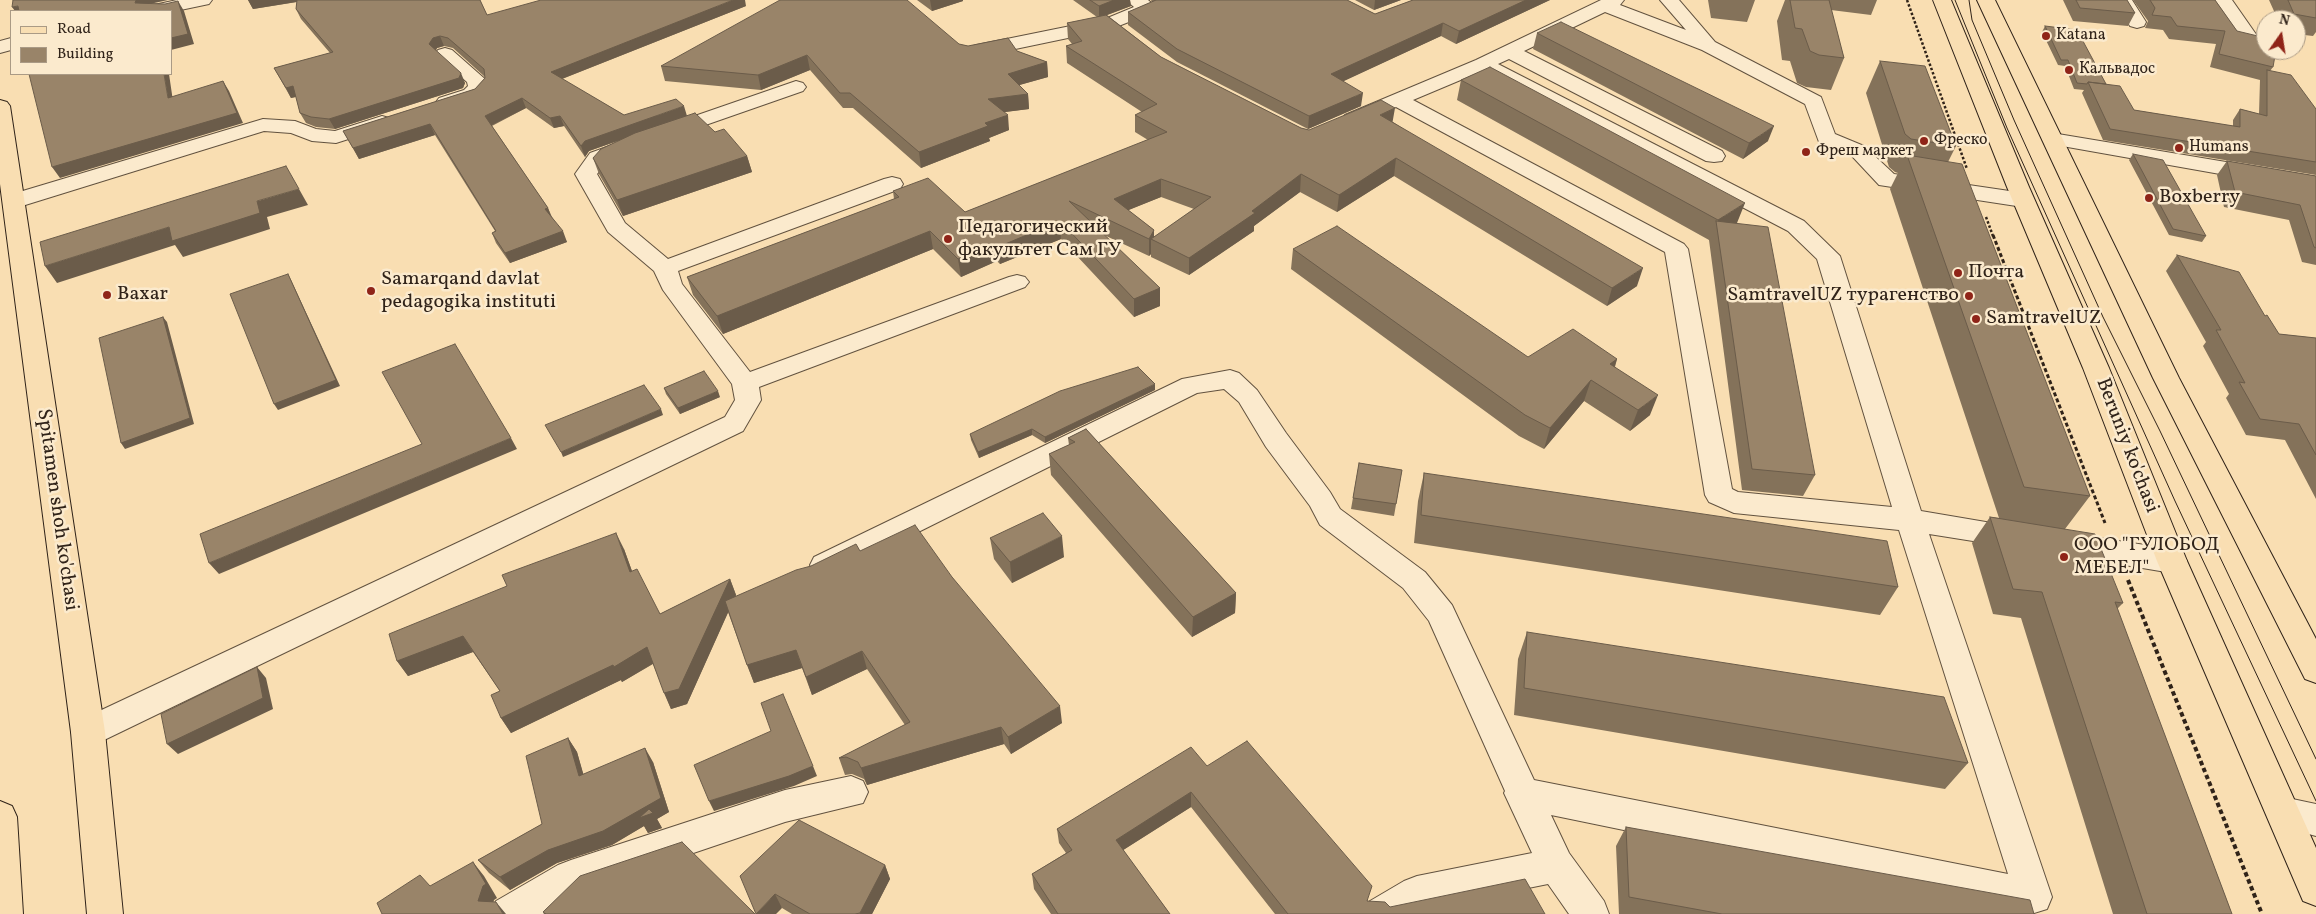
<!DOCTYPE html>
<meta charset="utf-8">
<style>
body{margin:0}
#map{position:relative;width:2316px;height:914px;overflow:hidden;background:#f9deb2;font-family:Vollkorn,serif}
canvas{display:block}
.legend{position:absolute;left:10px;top:10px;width:162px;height:65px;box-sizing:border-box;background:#fbeacd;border:1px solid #aa9a85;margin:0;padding:6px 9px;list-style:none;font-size:15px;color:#302319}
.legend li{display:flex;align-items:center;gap:10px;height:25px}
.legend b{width:25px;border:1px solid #aa9a85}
.north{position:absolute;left:2256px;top:10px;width:50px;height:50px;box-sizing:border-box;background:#fbeacd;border:1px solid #aa9a85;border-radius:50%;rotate:13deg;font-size:14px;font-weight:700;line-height:20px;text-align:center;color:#302319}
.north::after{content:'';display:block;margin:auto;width:18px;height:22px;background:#8f2418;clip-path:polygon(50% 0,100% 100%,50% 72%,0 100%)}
</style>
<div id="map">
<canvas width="2316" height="914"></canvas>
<ul class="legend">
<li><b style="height:6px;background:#f9deb2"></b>Road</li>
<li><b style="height:14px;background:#998469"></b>Building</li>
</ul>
<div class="north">N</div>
</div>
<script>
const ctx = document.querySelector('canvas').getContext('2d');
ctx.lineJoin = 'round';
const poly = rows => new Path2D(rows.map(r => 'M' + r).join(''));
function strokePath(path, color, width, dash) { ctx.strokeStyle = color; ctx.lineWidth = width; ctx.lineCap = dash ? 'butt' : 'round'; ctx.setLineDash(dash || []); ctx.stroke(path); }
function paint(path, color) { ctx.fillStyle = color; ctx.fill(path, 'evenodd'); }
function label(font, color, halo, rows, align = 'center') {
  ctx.font = font + ' Vollkorn,serif'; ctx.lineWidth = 5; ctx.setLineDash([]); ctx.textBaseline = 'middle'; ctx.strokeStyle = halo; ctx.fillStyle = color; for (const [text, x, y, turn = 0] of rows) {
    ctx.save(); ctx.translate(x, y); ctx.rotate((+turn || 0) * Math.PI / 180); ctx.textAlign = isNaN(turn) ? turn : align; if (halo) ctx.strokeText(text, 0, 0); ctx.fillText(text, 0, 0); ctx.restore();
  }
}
const pathFar2 = poly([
 [1907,0,1967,169],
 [1986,217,1993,236]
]);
const pathFar1 = poly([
 [1993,235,2105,523]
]);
const path = poly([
 [2128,580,2262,914]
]);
const minor = poly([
 [177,0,212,0,209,4,171,12,142,11,145,7,177,0],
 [1126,0,1148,0,1157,8,1154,12,1111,29,977,57,970,55,967,51,970,47,977,45,1105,19,1134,7,1126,0],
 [1601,0,1624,0,1620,5,1686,30,1660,0,1679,0,1715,42,1821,97,1835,134,1864,146,1894,174,2023,193,2031,195,2034,200,2031,205,2023,207,1879,185,1850,154,1819,142,1805,104,1702,50,1605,12,1524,51,1722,151,1725,156,1722,161,1714,162,1706,161,1509,59,1498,64,1804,221,1840,256,1921,511,2027,529,2032,537,2027,545,2017,548,1929,534,2052,897,2047,909,2031,914,1551,815,1569,853,1604,901,1609,914,1569,914,1548,884,1424,909,1416,914,1365,914,1370,901,1404,881,1417,876,1532,853,1504,793,1505,791,1429,621,1403,588,1320,525,1310,506,1266,447,1239,402,1224,389,1197,393,836,573,825,577,814,573,810,565,814,557,1182,379,1230,370,1239,373,1257,390,1286,433,1330,492,1340,509,1425,572,1452,605,1534,780,2008,874,1899,530,1734,513,1709,502,1705,495,1665,252,1396,107,1352,125,1345,123,1342,119,1345,115,1476,60,1601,0],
 [1482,71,1788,231,1817,259,1892,507,1738,492,1732,489,1688,249,1684,244,1413,100,1482,71],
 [2114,0,2132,0,2146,22,2144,26,2137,28,2130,26,2114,0],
 [2214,0,2232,0,2260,40,2258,44,2251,46,2244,44,2214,0],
 [11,38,11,50,0,53,0,41,11,38],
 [445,48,452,50,486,80,488,87,478,98,446,108,439,106,436,102,439,98,464,90,468,86,467,82,435,54,438,50,445,48],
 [796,81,803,83,806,87,803,91,674,136,667,138,660,136,657,132,660,128,796,81],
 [382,116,389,118,392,122,389,126,336,143,312,141,291,133,264,131,22,206,14,208,6,206,3,201,6,196,263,119,295,121,316,129,335,131,382,116],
 [2052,133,2316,177,2316,191,2045,143,2042,139,2045,135,2052,133],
 [629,139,636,141,640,145,636,149,606,163,597,174,625,223,668,259,884,179,892,177,900,179,903,184,900,189,678,271,682,284,750,372,1009,277,1017,275,1025,277,1029,282,1025,287,759,387,761,400,743,431,100,742,88,746,76,742,71,732,76,722,725,417,735,400,732,384,663,290,654,271,608,232,575,174,590,153,629,139],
 [2065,533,2172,549,2182,553,2187,561,2182,569,2172,573,2065,555,2055,552,2050,544,2055,536,2065,533],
 [851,776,863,781,868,792,863,803,785,822,581,891,543,914,491,914,496,901,558,865,571,860,785,790,851,776],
 [2283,797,2316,804,2316,836,2271,824,2266,813,2271,802,2283,797]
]);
const major = poly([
 [1933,0,1951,0,2029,187,2109,368,2187,561,2316,848,2316,906,2303,901,2157,561,2083,368,2007,187,1933,0],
 [1977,0,1995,0,2179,378,2316,639,2316,683,2305,679,2153,378,1977,0],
 [0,100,7,102,10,106,105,732,123,914,87,914,71,732,0,184,0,100],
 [0,801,12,806,17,817,23,914,0,914,0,801]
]);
const tram = poly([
 [1955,0,2007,128,2175,501,2316,801],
 [1969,0,1972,20,2014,120,2103,317,2160,431,2316,759]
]);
const wall = poly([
 [248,0,480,0,487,15,746,6,562,79,624,115,687,116,715,132,747,156,752,172,623,216,599,174,593,158,618,141,589,151,585,157,564,126,554,128,526,108,492,126,548,208,552,217,567,242,510,263,496,243,492,233,495,231,435,135,359,159,343,131,475,89,485,78,485,77,453,48,444,46,437,48,436,51,465,83,463,88,335,129,316,127,306,123,300,113,296,97,291,98,274,68,330,53,301,19,296,9,297,2,253,9],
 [917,0,963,0,963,1,932,11],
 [1073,0,1130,0,1131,6,1107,15,1161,57,1301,128,1309,130,1393,122,1637,286,1607,306,1394,176,1337,212,1300,192,1254,226,1254,231,1189,275,1151,257,1151,254,1149,256,1104,235,1160,288,1160,306,1134,317,1061,239,1000,264,997,261,961,277,933,249,723,334,693,295,687,277,894,199,893,191,965,212,1148,140,1135,132,1135,115,1142,112,1067,63,1066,46,1072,44,1068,39,1067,23,1097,17],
 [1161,197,1194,209,1154,237,1154,230,1128,210],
 [1151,0,1347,0,1375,14,1413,0,1550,0,1456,44,1441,36,1343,81,1361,106,1308,129,1177,62,1128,25,1128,12,1152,2],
 [1355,0,1401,0,1374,10],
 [1708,0,1755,0,1747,22,1711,18],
 [1785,0,1877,0,1871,15,1831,10,1844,58,1831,90,1806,87,1797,83,1790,61,1782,60,1777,21],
 [2063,0,2127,0,2135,13,2128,26,2073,21],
 [2133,0,2215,0,2237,31,2273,67,2270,71,2316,109,2316,175,2103,140,2082,93,2084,90,2074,89,2065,66,2058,65,2042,32,2045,26,2134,110,2233,126,2233,120,2240,109,2259,114,2260,80,2210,67,2216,44,2169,39,2163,30,2145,28,2148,21],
 [2269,0,2316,0,2316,32,2313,36,2296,34,2296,20,2278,20],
 [1537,33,1768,141,1743,159,1533,49],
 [959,44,968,46,1017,51,1047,62,1048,77,1019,85,1028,94,1029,109,1004,112,1009,130,989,138,990,141,921,168,853,108,843,108,810,70,761,90,665,81,661,66],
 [1880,61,1956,146,1948,162,2090,496,2065,529,2123,603,2117,609,2232,914,2113,914,2021,618,1993,614,1972,543,1990,517,1999,518,1890,189,1898,173,1895,172,1889,167,1866,93],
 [1461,80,1737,223,1815,475,1803,496,1742,490,1709,240,1457,100],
 [2133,154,2206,236,2202,242,2169,235,2129,160],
 [2227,161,2316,176,2316,265,2302,262,2289,220,2224,207,2217,175],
 [1293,249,1528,357,1617,359,1615,367,1650,415,1630,431,1584,401,1544,449,1519,436,1291,269],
 [2177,255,2265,316,2279,334,2316,338,2316,499,2285,440,2246,435,2226,398,2229,394,2203,346,2206,342,2166,271],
 [664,388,720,397,680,414,666,394],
 [1155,390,1045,443,1032,435,979,458,971,440,970,434],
 [1086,429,1236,593,1235,613,1192,637,1051,475,1049,454,1069,445,1068,438],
 [1359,463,1402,470,1394,516,1351,509],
 [1424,473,1898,587,1880,615,1414,543,1418,501],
 [990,538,1064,557,1012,583,994,559],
 [624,549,632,571,660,614,730,579,736,595,735,597,811,566,860,551,952,577,1062,723,1011,754,1004,744,867,785,864,779,852,774,845,775,839,758,905,725,867,669,812,695,802,668,754,683,728,612,687,704,671,709,653,664,622,682,621,680,511,733,501,718,500,691,473,652,408,676,397,661],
 [1527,632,1968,763,1945,789,1514,715,1518,659],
 [568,738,577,752,583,774,653,762,669,812,657,819,662,828,648,833,644,826,612,845,557,863,510,890,489,873,478,860,542,824],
 [1207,766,1368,901,1390,907,1545,914,1275,914,1191,807,1123,850,1170,914,1051,914,1034,889,1032,874,1066,853,1059,843,1057,829],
 [1626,827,2034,914,1619,914,1616,846],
 [885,865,890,879,872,914,792,914,782,908,740,876]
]);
const shadedWall = poly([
 [136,0,168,0,145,5,135,3],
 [248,0,301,0,302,1,253,9],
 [733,0,745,0,746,6,554,82,551,72],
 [930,0,963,0,963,1,932,11],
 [1114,0,1130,0,1131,6,1099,18,1099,6],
 [1375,0,1401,0,1374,10],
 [1526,0,1550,0,1456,44,1459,31],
 [178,1,184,11,194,44,171,50,171,38],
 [18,6,21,11,15,11,12,7],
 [1443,23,1441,36,1329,88,1331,74],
 [440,36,444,46,437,48,433,54,429,44,433,38],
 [807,55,810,70,761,90,758,75],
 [1047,62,1048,77,1009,88,1008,74],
 [461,73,465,83,463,88,335,129,329,119],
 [164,74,169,74,174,108,168,98],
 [223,81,229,91,243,123,60,178,52,167],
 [293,86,299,96,291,98,286,88],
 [1363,93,1361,106,1308,129,1309,116],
 [1028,94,1029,109,990,114,988,99],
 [522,98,526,108,490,126,485,116],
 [684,106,687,116,589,151,585,157,581,146,585,141],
 [1395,108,1392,125,1380,115],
 [1008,115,1009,130,989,138,990,141,921,168,919,152,985,123],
 [560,116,564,126,554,128,550,118],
 [430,124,435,135,359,159,353,148],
 [1774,126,1768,141,1743,159,1749,143],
 [747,156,752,172,623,216,617,200],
 [1396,158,1394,176,1337,212,1339,195],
 [1301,174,1300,192,1254,226,1254,231,1189,275,1189,258],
 [1161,179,1161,197,1114,216,1114,199],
 [299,189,308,205,267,217,270,229,183,257,175,245,57,283,45,266,169,227],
 [1745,203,1737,223,1718,235,1718,220],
 [548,208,552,219,545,209],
 [1060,221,1061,239,1000,264,998,247],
 [1154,230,1154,241,1151,239,1151,254,1149,256,1149,239],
 [563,231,567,242,510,263,505,253],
 [930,231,933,249,723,334,717,316],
 [995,244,997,261,961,277,958,259],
 [1643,268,1637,286,1607,306,1612,288],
 [288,274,291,280,340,386,278,410,274,404],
 [1160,288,1160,306,1134,317,1134,299],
 [163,317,167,322,194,424,125,449,121,443],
 [1617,359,1610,380,1610,364],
 [1591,380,1584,401,1544,449,1550,428],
 [1155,384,1155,390,1045,443,1045,437],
 [718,391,720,397,680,414,678,408],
 [1658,395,1650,415,1630,431,1638,410],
 [661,409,663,415,563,457,561,452],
 [1032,429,1032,435,979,458,978,452],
 [511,438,517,449,219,574,209,563],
 [616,533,624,549,638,588,630,572],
 [1062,536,1064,557,1012,583,1010,562],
 [730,579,736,595,687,704,671,709,664,693],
 [1236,593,1235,613,1192,637,1193,617],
 [463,636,473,652,408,676,397,661],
 [647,647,654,663,622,682,621,680,511,733,501,718],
 [796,650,802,668,754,683,747,665],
 [862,651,867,669,812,695,806,677],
 [257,667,266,678,273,709,178,754,167,744],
 [1060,706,1062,723,1011,754,1008,737],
 [1001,727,1004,744,867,785,861,768],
 [568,738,577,752,588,790,579,776],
 [645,748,653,762,669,812,657,819,662,828,648,833,644,826,612,845,557,863,510,890,500,877],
 [813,766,817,776,794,786,714,811,709,801],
 [1191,792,1191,807,1117,854,1116,840],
 [473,862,484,876,497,898,494,900,490,914,478,901],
 [885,865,890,879,872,914,860,914,860,913],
 [775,894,782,908,776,914,756,914],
 [496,902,506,914,503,914]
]);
const building = poly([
 [13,0,136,0,135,3,165,4,178,1,188,34,171,38,171,11,19,11,18,6,12,7,13,0],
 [297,0,480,0,487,15,541,0,733,0,551,72,624,115,676,99,684,106,585,141,581,146,560,116,550,118,522,98,485,116,548,208,545,209,563,231,505,253,492,233,496,231,430,124,353,148,343,131,475,89,485,78,484,69,448,38,440,36,433,38,429,44,461,73,459,78,329,119,311,117,300,113,293,86,286,88,274,68,333,52,296,9,297,0],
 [780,0,907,0,959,44,968,46,1008,38,1017,51,1047,62,1008,74,1028,94,988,99,1008,115,985,123,988,126,919,152,850,93,840,93,807,55,758,75,661,66,780,0],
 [1090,0,1114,0,1099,6,1090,0],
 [1156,0,1347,0,1375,14,1413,0,1526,0,1459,31,1443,23,1331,74,1363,93,1309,116,1177,49,1128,12,1156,0],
 [1790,0,1829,0,1844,58,1819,55,1810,51,1802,29,1795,28,1790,0],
 [2076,0,2127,0,2135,13,2080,8,2076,0],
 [2150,0,2215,0,2237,31,2266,38,2266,50,2276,50,2273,67,2219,54,2225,31,2177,26,2171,17,2152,15,2155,8,2150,0],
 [2288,0,2316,0,2316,18,2294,14,2288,0],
 [1106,15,1161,57,1301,128,1309,130,1381,100,1395,108,1380,115,1643,268,1612,288,1396,158,1339,195,1301,174,1252,211,1255,213,1189,258,1151,239,1211,197,1161,179,1114,199,1154,230,1149,239,1069,201,1160,288,1134,299,1060,221,998,247,995,244,958,259,930,231,717,316,687,277,899,197,893,191,928,178,965,212,1167,132,1135,115,1157,104,1066,46,1082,41,1067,23,1106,15],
 [1561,22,1774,126,1749,143,1537,33,1561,22],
 [2045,26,2077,30,2106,84,2088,82,2087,84,2077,83,2068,60,2061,60,2045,26],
 [1880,61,1925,66,1956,146,1911,139,1905,134,1880,61],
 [1490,67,1745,203,1718,220,1461,80,1490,67],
 [2267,70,2291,75,2316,109,2316,162,2110,129,2088,82,2120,86,2134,110,2240,127,2240,109,2267,116,2267,70],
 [29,74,164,74,168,98,223,81,237,113,52,167,29,74],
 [695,113,715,132,724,129,747,156,617,200,593,158,601,149,635,133,695,113],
 [2133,154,2163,160,2206,236,2173,229,2133,154],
 [1907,155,1962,164,2090,496,2024,487,1907,155],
 [2227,161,2316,176,2316,248,2314,247,2300,205,2235,192,2227,161],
 [286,166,299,189,257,201,260,213,172,241,169,227,45,266,40,242,286,166],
 [1716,221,1768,227,1815,475,1752,469,1716,221],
 [1337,226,1528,357,1573,329,1617,359,1610,364,1658,395,1638,410,1591,380,1550,428,1525,415,1293,249,1337,226],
 [2177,255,2239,272,2265,316,2267,315,2279,334,2316,338,2316,455,2299,424,2260,419,2239,382,2245,383,2216,330,2221,330,2177,255],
 [288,274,336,380,274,404,230,294,288,274],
 [163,317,190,418,121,443,99,338,163,317],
 [455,344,511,438,209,563,200,534,422,444,382,372,455,344],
 [1138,367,1155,384,1045,437,1032,429,978,452,970,434,1060,391,1138,367],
 [704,371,718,391,678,408,664,388,704,371],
 [644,385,661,409,561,452,545,425,644,385],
 [1086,429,1236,593,1193,617,1049,454,1075,442,1068,438,1086,429],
 [1359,463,1402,470,1396,504,1353,498,1359,463],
 [1424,473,1887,541,1898,587,1421,515,1424,473],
 [1043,513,1062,536,1010,562,990,538,1043,513],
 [1990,517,2095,534,2123,603,2115,602,2232,914,2147,914,2042,592,2013,589,1990,517],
 [915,525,952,577,1060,706,1008,737,1001,727,861,768,858,762,846,757,839,758,910,722,862,651,806,677,796,650,747,665,725,601,796,570,811,566,856,544,860,551,915,525],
 [616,533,630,572,637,569,660,614,730,579,679,689,664,693,647,647,614,667,613,665,501,718,491,695,500,691,463,636,397,661,389,634,507,586,502,575,616,533],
 [1527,632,1944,697,1968,763,1524,688,1527,632],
 [257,667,263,698,167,744,161,714,257,667],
 [783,694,813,766,789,776,709,801,694,765,771,731,761,703,783,694],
 [568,738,579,776,645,748,661,798,603,831,548,850,500,877,478,860,542,824,526,756,568,738],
 [1247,741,1372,886,1367,901,1385,902,1390,907,1525,879,1545,914,1288,914,1191,792,1116,840,1170,914,1058,914,1032,874,1072,850,1057,829,1191,747,1207,766,1247,741],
 [649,809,653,813,639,818,649,809],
 [799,820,885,865,860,913,855,914,810,914,775,894,756,914,740,876,799,820],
 [1626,827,2030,900,2034,914,1722,914,1629,897,1626,827],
 [682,842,755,914,546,914,543,912,580,876,682,842],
 [473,862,486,884,483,886,478,901,496,902,503,914,382,914,377,903,420,875,430,886,473,862]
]);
const markers = [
 [2046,36,5,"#8f2418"],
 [2069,70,5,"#8f2418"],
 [1924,141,5,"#8f2418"],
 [2179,148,5,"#8f2418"],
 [1806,152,5,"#8f2418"],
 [2149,198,5,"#8f2418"],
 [948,239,5,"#8f2418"],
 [1958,273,5,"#8f2418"],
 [371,291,5,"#8f2418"],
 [107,295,5,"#8f2418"],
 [1969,296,5,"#8f2418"],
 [1976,319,5,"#8f2418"],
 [2064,557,5,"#8f2418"]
];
const farPoinames = [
 ["Katana",2056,36],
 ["Кальвадос",2079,70],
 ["Фреско",1934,141],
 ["Humans",2189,148],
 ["Фреш маркет",1816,152]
];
const poiNames = [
 ["Boxberry",2159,198],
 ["Педагогический",958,228],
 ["факультет Сам ГУ",958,251],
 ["Почта",1968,273],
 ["Samarqand davlat",381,280],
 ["pedagogika instituti",381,303],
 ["Baxar",117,295],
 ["SamtravelUZ турагенство",1959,296,"right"],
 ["SamtravelUZ",1986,319],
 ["ООО \"ГУЛОБОД",2074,546],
 ["МЕБЕЛ\"",2074,569]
];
const streetNames = [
 ["Beruniy ko'chasi",2126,446,69],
 ["Spitamen shoh ko'chasi",56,510,82]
];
strokePath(minor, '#62523f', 2);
strokePath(major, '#302319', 2);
strokePath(pathFar2, '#302319', 2.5, [2.5, 2]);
strokePath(pathFar1, '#302319', 3, [4, 2.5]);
strokePath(path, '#302319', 4, [4.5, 3]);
paint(minor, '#fbeacd');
paint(major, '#f9deb2');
strokePath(tram, '#302319', 1);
paint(wall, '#84725a');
paint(shadedWall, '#6b5c4a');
paint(building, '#998469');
strokePath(building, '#6b5c4a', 1);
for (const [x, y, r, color] of markers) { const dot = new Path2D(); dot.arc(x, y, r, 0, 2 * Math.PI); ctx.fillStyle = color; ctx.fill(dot); strokePath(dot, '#fbeacd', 2); }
label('16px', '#302319', '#fbeacd', farPoinames, 'left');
label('20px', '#302319', '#fbeacd', poiNames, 'left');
label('20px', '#302319', '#fbeacd', streetNames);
</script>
